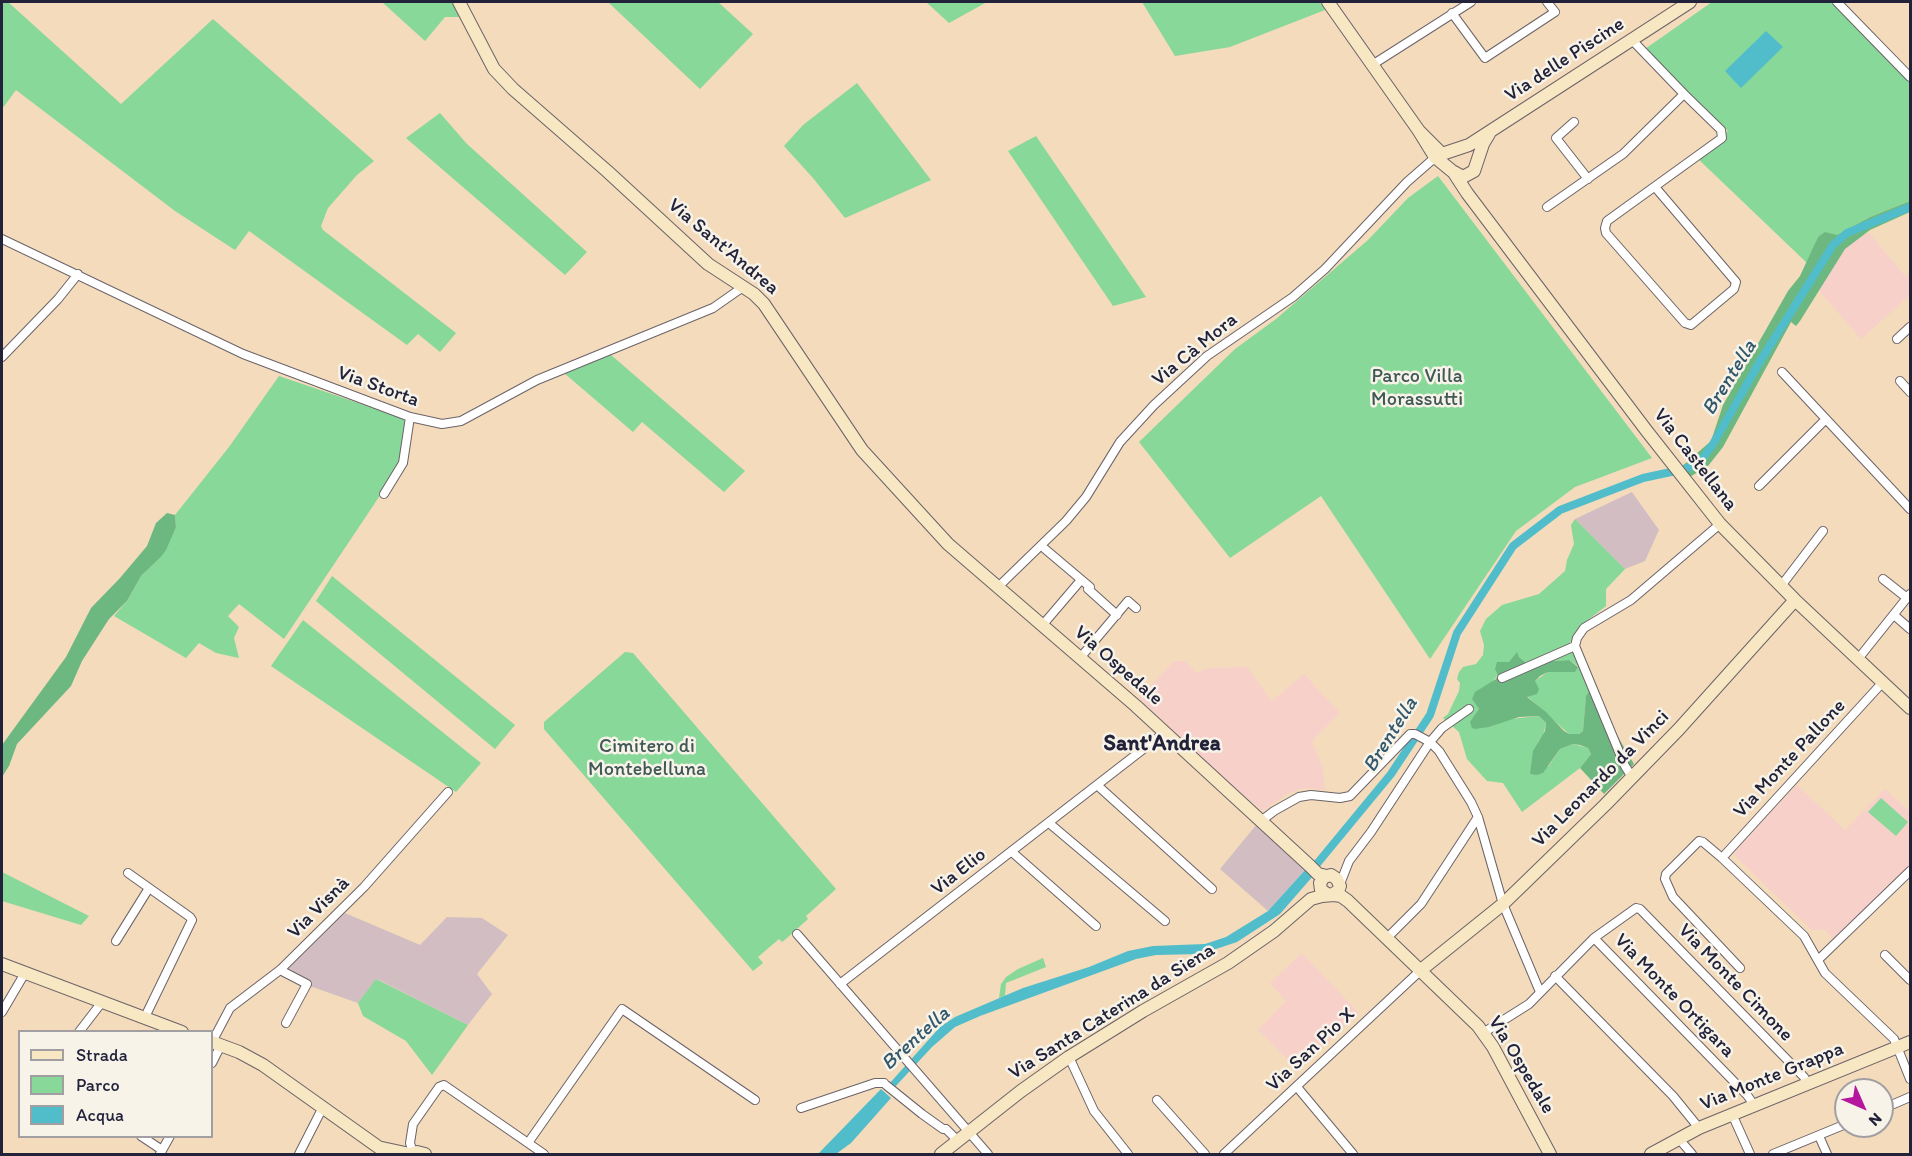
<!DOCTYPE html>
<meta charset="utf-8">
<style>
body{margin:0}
#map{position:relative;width:1912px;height:1156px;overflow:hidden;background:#f3dbbc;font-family:Itim,sans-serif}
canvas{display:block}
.frame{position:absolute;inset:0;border:3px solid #22223b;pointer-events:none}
.legend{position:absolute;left:18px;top:1030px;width:195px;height:108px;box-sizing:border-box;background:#f7f3e8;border:2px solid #a29fa3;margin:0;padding:8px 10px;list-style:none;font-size:18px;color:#22223b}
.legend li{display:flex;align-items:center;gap:12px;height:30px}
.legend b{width:30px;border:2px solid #a29fa3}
.north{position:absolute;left:1834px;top:1078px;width:60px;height:60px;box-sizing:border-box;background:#f7f3e8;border:2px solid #a29fa3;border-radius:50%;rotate:135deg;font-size:16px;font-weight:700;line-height:24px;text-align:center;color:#22223b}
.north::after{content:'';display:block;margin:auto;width:21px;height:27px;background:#b5179e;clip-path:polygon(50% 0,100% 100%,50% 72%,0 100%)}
</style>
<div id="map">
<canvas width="1912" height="1156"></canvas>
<div class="frame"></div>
<ul class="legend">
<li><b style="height:8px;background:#f8e7c3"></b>Strada</li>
<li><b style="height:16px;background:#87d899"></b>Parco</li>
<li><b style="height:16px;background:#51bdcb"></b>Acqua</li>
</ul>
<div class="north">N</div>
</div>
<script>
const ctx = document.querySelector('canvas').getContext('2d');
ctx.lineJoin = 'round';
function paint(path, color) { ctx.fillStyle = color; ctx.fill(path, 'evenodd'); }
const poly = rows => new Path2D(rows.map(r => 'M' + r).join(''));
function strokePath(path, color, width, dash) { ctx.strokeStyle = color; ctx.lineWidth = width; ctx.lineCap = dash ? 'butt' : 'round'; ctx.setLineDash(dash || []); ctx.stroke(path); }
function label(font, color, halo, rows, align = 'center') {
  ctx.font = font + ' Itim,sans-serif'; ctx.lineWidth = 5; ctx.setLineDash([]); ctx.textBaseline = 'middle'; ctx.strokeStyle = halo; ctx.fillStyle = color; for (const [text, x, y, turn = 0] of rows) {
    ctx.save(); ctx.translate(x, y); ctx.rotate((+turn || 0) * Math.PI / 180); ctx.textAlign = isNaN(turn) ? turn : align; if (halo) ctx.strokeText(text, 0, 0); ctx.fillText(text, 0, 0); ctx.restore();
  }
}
const built = poly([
 [1869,233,1905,276,1910,272,1910,295,1861,339,1815,286,1850,241],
 [1174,661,1185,661,1197,673,1208,668,1247,667,1272,701,1304,674,1340,713,1312,741,1322,766,1325,790,1308,788,1299,789,1287,794,1263,811,1226,781,1139,698],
 [1797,785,1845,830,1885,789,1910,812,1910,867,1834,940,1825,930,1816,929,1813,931,1735,856,1736,850],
 [1302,953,1359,1013,1298,1070,1258,1030,1286,1001,1270,983]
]);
const industrial = poly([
 [1632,492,1659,530,1645,561,1625,569,1575,519],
 [1257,824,1306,869,1268,911,1220,869],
 [345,913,420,945,447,917,482,918,508,935,477,974,492,994,468,1025,377,979,358,1003,281,976]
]);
const green = poly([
 [2,2,8,2,121,104,213,19,374,161,357,175,328,208,321,226,323,230,456,333,440,352,418,334,407,345,249,231,235,250,175,211,16,90,2,109],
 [382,2,454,2,463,17,445,17,425,41],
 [608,2,718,2,753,34,700,89],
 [926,2,925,2,987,2,949,23],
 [1142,2,1320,2,1325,10,1230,47,1175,56],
 [1712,2,1832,2,1910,82,1910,201,1870,217,1837,235,1818,237,1807,263,1694,155,1728,131,1645,49],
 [857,83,931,180,845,218,813,178,784,146,803,125],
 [440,113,467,144,587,252,565,275,406,138],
 [1036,136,1146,297,1113,306,1008,151],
 [1438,176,1652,458,1575,487,1516,531,1430,659,1321,496,1230,558,1139,442,1235,349,1276,319,1368,240,1408,198],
 [610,354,745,471,724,492,642,422,633,432,564,373],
 [279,376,405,419,399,461,383,491,284,639,239,604,228,616,239,627,234,638,239,658,216,653,199,643,186,658,114,616,127,601,141,576,160,558,176,527,175,515,229,447],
 [1575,519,1625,569,1606,589,1606,606,1579,627,1569,644,1590,690,1586,697,1583,731,1579,734,1569,734,1527,696,1535,681,1548,672,1574,672,1578,666,1569,660,1526,663,1519,657,1509,662,1475,702,1479,709,1478,712,1489,727,1510,719,1539,716,1546,723,1543,736,1538,742,1548,767,1560,749,1573,744,1588,748,1591,754,1580,768,1522,812,1503,783,1487,781,1467,759,1459,732,1443,718,1448,714,1459,691,1460,683,1457,679,1459,672,1463,667,1476,664,1483,655,1484,645,1480,631,1486,619,1502,605,1539,594,1565,571,1567,560,1574,544,1571,525],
 [332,576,515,725,495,749,316,601],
 [303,620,481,763,456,792,271,666],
 [625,652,633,653,836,889,806,916,808,919,787,938,782,942,779,939,758,957,763,963,753,971,544,729,544,722],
 [1881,798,1908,822,1896,836,1868,812],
 [2,872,89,916,81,925,2,901],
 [1043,958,1046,967,1006,983,1005,996,999,998,1001,984,1006,977,1018,969],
 [376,979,468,1025,432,1075,406,1041,363,1016,358,1003]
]);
const forest = poly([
 [1910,201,1910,212,1870,230,1845,249,1800,321,1796,326,1791,322,1723,447,1708,466,1688,478,1680,468,1711,441,1723,405,1788,291,1800,276,1818,237,1825,232,1837,235,1870,217],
 [167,513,175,515,176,527,166,550,160,558,141,576,127,601,109,619,82,661,71,686,17,744,9,766,2,777,2,745,66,657,91,608,120,578,147,546,156,523],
 [1517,652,1519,657,1526,663,1569,660,1578,667,1575,672,1548,672,1540,676,1535,681,1539,689,1537,694,1527,697,1546,712,1564,731,1569,734,1579,734,1583,731,1586,696,1590,690,1634,764,1604,794,1580,768,1591,754,1588,748,1580,745,1573,744,1560,749,1543,773,1537,775,1530,774,1533,751,1545,731,1546,723,1539,716,1519,717,1489,727,1475,729,1472,728,1470,722,1479,709,1472,699,1475,692,1496,679,1498,675,1495,669,1497,662,1509,662]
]);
const water = poly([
 [1766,31,1783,47,1741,88,1725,71],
 [1306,869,1313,876,1280,914,1237,942,1201,954,1156,955,1136,959,980,1016,955,1027,932,1047,894,1088,889,1084,940,1027,955,1017,1023,988,1089,967,1128,951,1153,946,1205,944,1226,937,1268,911],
 [881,1089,891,1098,851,1143,836,1154,818,1154]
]);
const canal = poly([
 [1311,871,1391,774,1430,715,1457,633,1513,546,1560,510,1643,478,1685,469,1699,463,1713,444,1759,363,1833,245,1847,233,1910,207]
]);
const street = poly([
 [1837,2,1910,77],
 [1452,13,1485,58,1555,12,1547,2],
 [1372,65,1471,2],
 [1574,122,1556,138,1588,179],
 [1655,187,1736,282,1734,289,1691,325,1685,323,1606,233,1605,228,1607,221,1722,138,1721,130,1684,94],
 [1547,207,1623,154,1684,94,1632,40],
 [2,239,243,354,410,417,442,424,461,421,537,380,713,308,743,287],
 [1897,339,1910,327],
 [2,357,58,299,78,274],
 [1782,372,1910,509],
 [1900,381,1910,392],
 [1759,486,1826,419],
 [384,494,403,463,410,417],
 [1045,549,1090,587,1088,589,1117,615],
 [1883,579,1907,598],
 [1781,586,1823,531],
 [997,588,1066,521,1086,497,1120,442,1154,405,1207,356,1293,297,1325,269,1407,182,1431,161,1436,159],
 [1894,615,1910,629],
 [1046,621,1081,580],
 [1080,658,1128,601,1136,608],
 [1858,659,1910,594],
 [1502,678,1575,646],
 [1883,682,1722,858,1804,936,1825,973,1894,1039,1910,1079],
 [1632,777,1625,766,1575,646,1577,638,1584,628,1631,600,1720,524],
 [1097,785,1212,889],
 [1261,821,1274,811,1299,797,1311,795,1340,798,1350,796,1410,734,1415,734,1430,742,1439,751,1471,802,1478,817,1503,904,1540,992],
 [1049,823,1165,921],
 [1012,852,1096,926],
 [1722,858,1703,842,1699,841,1666,874,1665,879,1673,897,1740,968],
 [128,873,190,917,192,920,145,1017],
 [1340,884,1349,861,1371,832,1430,742,1442,728,1469,709],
 [797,934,988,1154],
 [1387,938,1421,904,1478,817],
 [1594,938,1747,1095,1754,1105],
 [116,941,149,888],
 [1885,955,1910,980],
 [1818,960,1910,871],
 [280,970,307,984,286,1023],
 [1555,976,1673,1096,1699,1128],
 [840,984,1164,733],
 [2,1012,25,973],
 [79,1032,102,1002],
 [1483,1033,1529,1004,1594,938,1636,908,1640,909,1804,1077,1808,1084],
 [212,1042,230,1008,280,970,364,887,448,792],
 [1069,1057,1094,1111,1128,1154],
 [212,1063,221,1045],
 [886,1085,922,1114,943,1129,946,1129,958,1141],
 [1297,1087,1353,1154],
 [1157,1100,1205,1154],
 [801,1108,875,1083,884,1083],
 [1882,1109,1910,1097],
 [1732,1114,1750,1154],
 [141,1136,162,1150],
 [1819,1136,1827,1154],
 [1679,1139,1692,1154],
 [528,1143,622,1009,755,1100],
 [413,1153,410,1143,413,1124,439,1087,444,1085,544,1154],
 [160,1154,170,1136],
 [299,1154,323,1107],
 [1224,1154,1421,970],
 [1773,1154,1846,1124]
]);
const secondary = poly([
 [459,2,494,69,513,89,607,171,708,264,754,294,764,304,862,450,948,544,1136,706,1310,866,1318,874,1327,876],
 [1328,2,1419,131,1435,157,1452,171],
 [1419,131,1442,154,1469,145,1690,2],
 [1452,171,1463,177,1474,171,1483,144,1489,134],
 [1454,173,1467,193,1646,430,1720,524,1795,600,1910,708],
 [1329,895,1321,890,1320,883,1324,877,1331,875,1337,879,1340,886,1338,891,1331,895],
 [2,964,182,1032],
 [1421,970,1503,904,1605,805,1679,729,1795,600],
 [212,1042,239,1052,263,1065,388,1154],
 [382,1148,410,1154],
 [411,1154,417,1152,425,1154],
 [941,1154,1021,1091,1069,1057,1143,1011,1228,963,1274,931,1311,899,1322,896,1334,895,1341,896,1348,901,1478,1026,1493,1047,1550,1154],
 [1651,1154,1699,1128,1910,1042]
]);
const streetNames = [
 ["Via delle Piscine",1565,60,-33],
 ["Via Sant'Andrea",723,247,40],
 ["Via Cà Mora",1195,350,-39],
 ["Via Storta",378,387,20],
 ["Via Castellana",1695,460,52],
 ["Via Ospedale",1118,666,41],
 ["Via Monte Pallone",1790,759,-47],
 ["Via Leonardo da Vinci",1601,779,-45],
 ["Via Elio",959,872,-38],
 ["Via Visnà",319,908,-45],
 ["Via Monte Cimone",1735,983,46],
 ["Via Monte Ortigara",1674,996,46],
 ["Via Santa Caterina da Siena",1112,1012,-32],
 ["Via San Pio X",1311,1050,-43],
 ["Via Ospedale",1521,1065,59],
 ["Via Monte Grappa",1772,1077,-22]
];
const parkNames = [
 ["Parco Villa",1417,377],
 ["Morassutti",1417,400],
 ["Cimitero di",647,747],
 ["Montebelluna",647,770]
];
const waterNames = [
 ["Brentella",1730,378,-58],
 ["Brentella",1391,735,-58],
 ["Brentella",916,1039,-42]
];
const quarterNames = [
 ["Sant'Andrea",1162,744]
];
paint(built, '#f7d0ca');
paint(industrial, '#d2bec2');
paint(green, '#87d899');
paint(forest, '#6db881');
paint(water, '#51bdcb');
strokePath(canal, '#51bdcb', 8);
strokePath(street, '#6b6368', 10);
strokePath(secondary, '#6b6368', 14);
strokePath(street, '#fff', 8);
strokePath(secondary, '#f8e7c3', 12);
label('20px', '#22223b', '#f7f3e8', streetNames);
label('20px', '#405957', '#f7f3e8', parkNames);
label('italic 21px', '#32586d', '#f7f3e8', waterNames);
label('bold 22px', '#22223b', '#f7f3e8', quarterNames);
</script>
